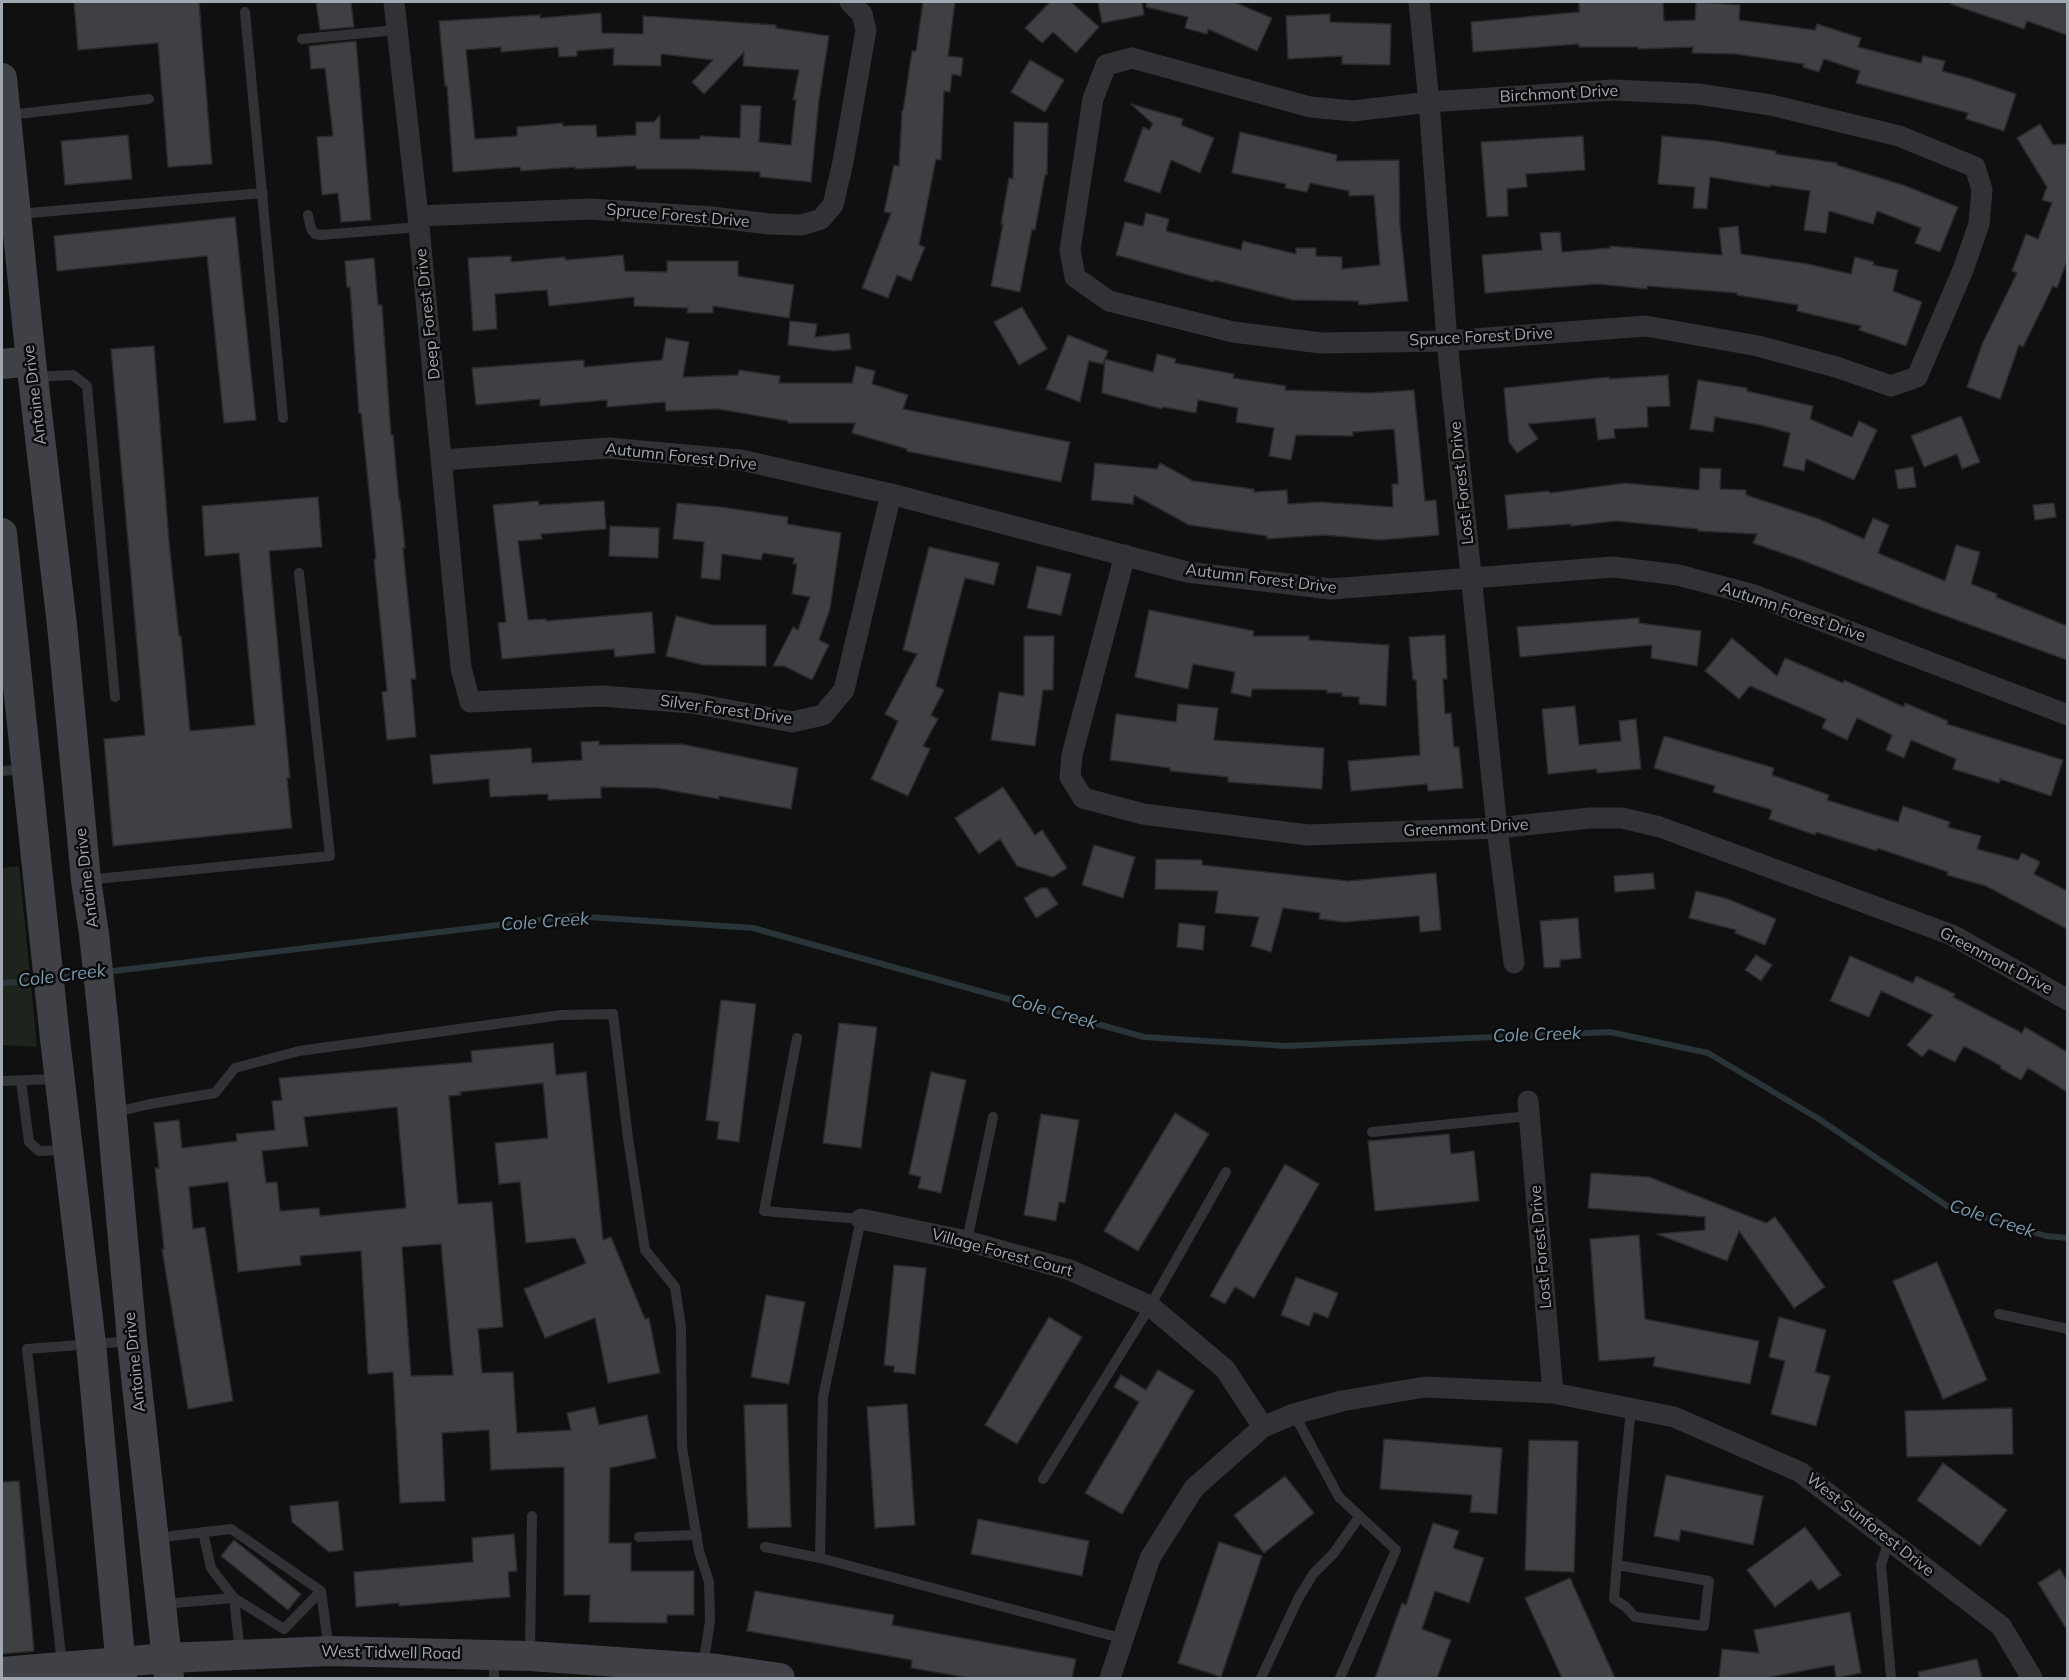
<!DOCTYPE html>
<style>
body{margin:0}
#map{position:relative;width:2069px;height:1680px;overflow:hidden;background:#101011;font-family:Mulish,sans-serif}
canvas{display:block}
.frame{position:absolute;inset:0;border:3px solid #a1a8b2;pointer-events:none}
</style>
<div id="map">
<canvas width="2069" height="1680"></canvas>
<div class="frame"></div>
</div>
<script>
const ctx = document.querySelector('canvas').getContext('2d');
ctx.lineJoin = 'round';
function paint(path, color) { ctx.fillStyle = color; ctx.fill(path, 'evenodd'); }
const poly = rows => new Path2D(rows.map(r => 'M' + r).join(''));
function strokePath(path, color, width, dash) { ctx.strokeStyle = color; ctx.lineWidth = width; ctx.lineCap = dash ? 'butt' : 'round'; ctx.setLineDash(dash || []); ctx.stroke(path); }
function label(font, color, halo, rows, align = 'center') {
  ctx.font = font + ' Mulish,sans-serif'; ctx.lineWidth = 5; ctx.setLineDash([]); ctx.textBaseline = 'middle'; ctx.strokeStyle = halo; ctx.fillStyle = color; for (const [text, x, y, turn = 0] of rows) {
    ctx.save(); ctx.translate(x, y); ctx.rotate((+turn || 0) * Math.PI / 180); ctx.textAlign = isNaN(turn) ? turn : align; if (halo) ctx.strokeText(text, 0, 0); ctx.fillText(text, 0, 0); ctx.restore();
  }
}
const green = poly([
 [19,866,37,1047,2,1045,2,868]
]);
const stream = poly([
 [105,972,574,916,753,928,1144,1037,1286,1046,1610,1032,1708,1053,1819,1119,1947,1206,2046,1236,2068,1238],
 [57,978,89,974],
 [2,983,41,980]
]);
const building = poly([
 [74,2,199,2,212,164,168,167,158,43,78,50,74,2],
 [316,2,351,2,354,27,320,30,316,2],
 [923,2,955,2,948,56,963,58,961,76,952,74,950,92,944,91,941,160,936,159,919,245,925,247,911,281,897,275,888,298,862,288,891,213,884,212,894,165,899,166,902,111,903,111,912,51,916,51,923,2],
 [1050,2,1071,2,1099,27,1076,53,1053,32,1042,43,1025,28,1050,2],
 [1098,2,1142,2,1144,15,1102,23,1098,2],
 [1147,2,1234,2,1272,18,1257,51,1208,29,1207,34,1185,28,1188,17,1146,7,1147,2],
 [1579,2,1663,2,1664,21,1695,20,1696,2,1740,5,1739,20,1815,30,1817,24,1861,38,1858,47,1921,63,1923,56,1945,61,1942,71,1968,78,2016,94,2004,131,1966,119,1968,113,1856,83,1860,71,1824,59,1819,72,1803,67,1804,64,1736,54,1692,53,1693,47,1638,49,1638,47,1579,47,1579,44,1473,52,1471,22,1579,12,1579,2],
 [1951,2,2067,2,2067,35,2027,21,2024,29,1951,4,1951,2],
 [601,13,602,33,643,34,643,16,776,25,776,28,829,36,819,100,811,182,760,177,760,172,692,169,636,169,636,166,575,169,575,167,521,171,520,167,453,172,447,86,445,86,439,21,540,15,540,18,601,13],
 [501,47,501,52,558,47,559,57,577,56,577,51,614,48,613,65,661,66,661,54,713,60,692,82,704,94,744,52,743,66,799,70,793,100,796,100,791,145,759,142,761,106,741,105,740,138,700,136,700,139,660,139,660,115,654,122,636,122,636,135,597,137,596,125,563,126,563,123,517,127,517,136,475,139,466,50,501,47],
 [1330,14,1330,22,1391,24,1390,65,1342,64,1342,56,1288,59,1286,16,1330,14],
 [356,41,371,220,341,222,338,193,322,195,317,137,333,136,325,68,311,69,309,46,356,41],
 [1030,60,1064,80,1045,112,1011,92,1030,60],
 [1131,104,1183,119,1181,125,1214,138,1200,173,1171,160,1160,193,1124,181,1143,127,1149,130,1153,124,1131,104],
 [1014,122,1048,123,1047,175,1045,175,1035,230,1032,229,1020,292,991,286,1003,224,1001,224,1009,178,1013,179,1014,122],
 [2040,124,2053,145,2067,144,2067,261,2057,288,2053,286,2023,347,2019,345,2000,399,1967,387,1983,342,2017,273,2012,271,2026,234,2038,239,2052,203,2042,200,2047,187,2017,138,2040,124],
 [1240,132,1337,155,1336,161,1399,160,1400,225,1408,301,1359,305,1358,301,1293,300,1214,280,1214,282,1116,255,1125,222,1143,226,1146,213,1169,219,1166,231,1241,250,1243,241,1296,254,1296,248,1316,248,1316,256,1342,257,1342,269,1380,265,1374,195,1349,196,1349,191,1310,183,1307,192,1285,188,1286,184,1232,173,1240,132],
 [128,135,132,179,65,185,61,141,128,135],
 [1583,136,1585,170,1526,174,1527,187,1507,189,1508,216,1487,217,1481,142,1583,136],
 [1662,136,1715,141,1776,151,1776,154,1837,163,1837,165,1903,185,1958,207,1940,252,1915,243,1921,228,1877,211,1873,224,1829,211,1826,233,1804,230,1810,191,1770,185,1770,187,1710,177,1707,209,1693,208,1695,187,1658,184,1662,136],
 [235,217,256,420,224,423,207,256,57,271,54,236,235,217],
 [1738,226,1741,254,1808,264,1851,274,1855,257,1874,262,1873,265,1898,270,1893,291,1922,302,1906,346,1859,330,1861,326,1797,311,1798,305,1737,295,1737,293,1647,286,1647,289,1598,284,1485,293,1482,255,1542,250,1540,233,1560,232,1562,252,1610,248,1610,246,1722,255,1719,228,1738,226],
 [623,255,625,271,667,272,667,261,738,261,738,276,794,285,789,318,713,306,713,313,687,313,688,308,634,306,634,297,549,306,547,290,495,294,497,329,473,331,468,258,511,256,511,262,565,257,565,260,623,255],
 [374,258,378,305,382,305,391,435,393,435,399,500,400,500,405,548,403,548,416,679,411,679,416,737,387,740,382,692,387,691,374,559,376,559,361,413,359,413,350,287,347,287,345,261,374,258],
 [1022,307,1047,349,1019,365,994,322,1022,307],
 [790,321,817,324,815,337,849,333,851,349,834,351,788,345,790,321],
 [1068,335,1108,351,1103,364,1089,361,1080,402,1046,389,1068,335],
 [666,338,689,342,683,377,738,375,739,370,780,376,779,383,852,383,856,366,875,371,872,384,908,395,903,409,1070,442,1061,482,906,451,907,449,852,433,855,423,788,423,788,421,718,409,666,411,665,402,607,407,607,400,540,406,540,399,476,405,472,368,584,360,584,367,662,360,666,338],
 [154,346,169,542,179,636,181,636,190,731,255,725,239,553,205,556,202,506,318,497,322,547,269,551,290,778,287,778,292,828,113,846,104,739,145,735,111,349,154,346],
 [1157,354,1176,359,1175,363,1234,374,1233,378,1286,386,1285,390,1370,393,1414,390,1425,501,1436,500,1439,535,1381,540,1323,535,1267,539,1267,536,1189,525,1134,495,1133,504,1091,500,1095,463,1157,469,1160,463,1193,481,1254,489,1254,492,1287,490,1288,504,1320,502,1393,507,1392,484,1398,484,1398,477,1394,429,1353,432,1353,436,1296,435,1291,460,1269,456,1274,428,1236,422,1238,408,1198,400,1196,413,1163,407,1162,409,1102,393,1105,359,1153,372,1157,354],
 [1668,375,1670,406,1647,407,1648,427,1614,429,1615,438,1598,440,1595,418,1528,424,1538,439,1517,453,1509,442,1504,388,1609,377,1609,379,1668,375],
 [1698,380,1747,388,1747,391,1813,406,1810,419,1852,437,1859,421,1877,430,1854,480,1806,459,1804,471,1783,466,1790,433,1761,425,1715,417,1713,432,1690,429,1698,380],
 [1961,416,1980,462,1962,469,1957,454,1924,467,1911,436,1961,416],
 [1913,467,1916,487,1898,489,1895,470,1913,467],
 [1700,468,1721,469,1720,489,1746,490,1746,495,1819,519,1864,539,1873,518,1889,525,1878,553,1945,581,1956,545,1980,552,1971,584,1997,594,1996,597,2067,626,2067,660,1921,607,1799,559,1753,543,1757,534,1698,531,1698,529,1616,521,1571,526,1571,524,1508,529,1505,495,1549,491,1550,493,1625,483,1699,490,1700,468],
 [538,501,539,505,604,501,606,529,541,534,542,539,518,541,528,620,546,619,546,621,652,612,655,653,615,657,614,649,502,659,498,623,506,622,493,505,538,501],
 [677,503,721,507,788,517,787,524,841,533,830,609,819,640,829,645,812,680,784,666,773,666,793,627,798,630,810,597,792,594,797,564,793,564,794,558,763,553,761,560,722,554,720,580,701,578,704,542,673,539,677,503],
 [2054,503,2056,517,2035,520,2033,505,2054,503],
 [610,526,659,528,658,558,609,556,610,526],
 [929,547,999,563,994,585,965,578,936,686,944,690,931,715,938,719,923,746,930,749,908,796,871,779,898,721,885,714,917,654,903,650,929,547],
 [1037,566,1071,574,1061,615,1027,608,1037,566],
 [1149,610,1254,631,1253,636,1309,636,1309,640,1389,645,1386,706,1359,704,1359,697,1342,696,1342,693,1327,693,1327,690,1252,689,1251,697,1231,693,1235,672,1193,664,1188,689,1135,677,1149,610],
 [676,616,712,625,766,625,766,666,703,665,666,656,676,616],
 [1639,618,1639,623,1701,631,1697,666,1651,658,1652,645,1520,657,1517,627,1639,618],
 [1445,635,1447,679,1443,679,1445,714,1451,713,1454,747,1459,747,1463,788,1428,791,1427,784,1351,791,1348,761,1420,755,1416,680,1413,680,1409,637,1445,635],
 [1024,636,1054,636,1053,690,1043,690,1035,746,991,740,999,692,1024,696,1024,636],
 [1732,638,1777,676,1785,658,1843,683,1844,680,1904,707,1905,703,1948,721,1947,724,2063,760,2051,796,2000,779,1999,783,1953,769,1956,759,1911,740,1904,758,1886,750,1892,735,1857,718,1847,740,1822,728,1826,719,1750,686,1739,699,1705,671,1732,638],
 [1178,704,1218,708,1214,740,1324,748,1322,789,1228,782,1228,777,1170,771,1170,768,1110,760,1116,714,1176,722,1178,704],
 [1575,706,1579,745,1621,741,1619,721,1636,719,1641,769,1597,773,1597,769,1548,774,1542,709,1575,706],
 [1664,736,1774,768,1772,775,1829,795,1827,800,1898,822,1903,806,1950,822,1948,827,1981,836,1977,849,2018,860,2022,853,2040,862,2034,874,2067,891,2067,929,1986,886,1947,875,1948,872,1877,848,1877,851,1816,832,1815,835,1769,819,1772,810,1713,792,1715,786,1654,768,1664,736],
 [599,741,599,745,681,744,798,768,791,809,719,796,719,799,657,788,601,787,601,798,548,800,548,794,490,797,489,779,433,784,430,755,531,748,532,763,582,760,581,742,599,741],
 [1003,787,1035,835,1042,830,1067,868,1053,877,1017,866,1000,839,979,854,955,818,1003,787],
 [1094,845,1135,857,1123,898,1082,885,1094,845],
 [1156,859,1202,860,1202,865,1348,881,1436,873,1441,930,1420,932,1419,916,1344,922,1319,919,1320,913,1283,908,1271,952,1251,946,1259,917,1215,913,1218,891,1155,889,1156,859],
 [1653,873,1655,889,1615,892,1614,876,1653,873],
 [1041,888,1047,888,1058,904,1036,918,1024,898,1041,888],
 [1696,891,1728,899,1776,919,1765,945,1735,933,1736,930,1689,918,1696,891],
 [1578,918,1581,958,1560,960,1560,967,1544,968,1540,921,1578,918],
 [1179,923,1205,926,1203,950,1177,947,1179,923],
 [1756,955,1772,965,1761,981,1745,970,1756,955],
 [1850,956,1913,983,1916,976,1955,994,1953,997,2022,1033,2025,1027,2067,1052,2067,1092,2028,1068,2021,1080,2000,1068,2001,1066,1964,1046,1955,1062,1929,1049,1922,1057,1907,1045,1933,1015,1881,991,1869,1017,1830,1001,1850,956],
 [721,1000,756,1004,739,1142,717,1139,719,1122,706,1120,721,1000],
 [839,1023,877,1027,861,1148,823,1143,839,1023],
 [553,1043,556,1075,586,1072,603,1240,611,1237,645,1319,649,1318,660,1373,608,1383,595,1318,545,1338,524,1289,586,1263,575,1238,526,1243,520,1182,499,1184,495,1143,548,1138,543,1083,460,1092,461,1095,449,1096,458,1204,492,1202,503,1327,478,1329,482,1373,513,1372,517,1433,571,1430,567,1413,595,1407,599,1425,647,1415,656,1458,610,1468,609,1543,631,1543,631,1571,694,1571,694,1615,667,1615,667,1623,589,1622,590,1595,564,1595,564,1467,491,1470,489,1430,442,1433,445,1501,400,1503,393,1372,368,1374,361,1251,300,1256,301,1265,238,1272,228,1182,189,1187,193,1229,205,1227,233,1401,188,1409,162,1249,164,1249,155,1168,159,1168,154,1123,179,1120,182,1148,237,1141,236,1134,275,1130,272,1101,282,1100,279,1078,472,1062,471,1051,553,1043],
 [397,1107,406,1208,320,1216,319,1208,280,1211,277,1182,266,1183,262,1151,308,1146,304,1117,397,1107],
 [441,1244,453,1375,411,1376,402,1247,441,1244],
 [931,1072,966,1080,941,1193,918,1188,921,1177,909,1174,931,1072],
 [1175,1113,1209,1134,1138,1251,1104,1231,1175,1113],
 [1041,1114,1079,1120,1065,1203,1059,1202,1056,1221,1024,1215,1041,1114],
 [1449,1134,1451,1154,1474,1151,1479,1201,1375,1211,1368,1141,1449,1134],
 [1285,1164,1319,1184,1254,1298,1235,1287,1225,1304,1210,1296,1285,1164],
 [1591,1173,1649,1177,1766,1223,1775,1217,1825,1287,1794,1308,1739,1231,1727,1261,1657,1234,1705,1230,1705,1217,1588,1208,1591,1173],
 [1639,1235,1645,1319,1759,1341,1750,1384,1653,1366,1655,1357,1599,1361,1590,1239,1639,1235],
 [1937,1262,1987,1380,1943,1399,1893,1281,1937,1262],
 [894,1265,926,1268,915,1374,894,1372,894,1366,884,1365,894,1265],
 [1296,1277,1338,1293,1328,1318,1314,1312,1309,1326,1281,1315,1296,1277],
 [766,1295,805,1302,789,1384,751,1377,766,1295],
 [1049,1317,1082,1337,1017,1444,985,1425,1049,1317],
 [1779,1317,1826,1330,1815,1372,1830,1376,1816,1426,1771,1414,1785,1361,1769,1357,1779,1317],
 [1158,1370,1194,1391,1122,1514,1085,1493,1139,1402,1114,1387,1121,1375,1146,1390,1158,1370],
 [787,1404,791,1527,748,1528,744,1405,787,1404],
 [907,1404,915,1525,875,1528,867,1407,907,1404],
 [2012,1408,2013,1454,1907,1457,1905,1411,2012,1408],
 [1384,1439,1502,1448,1497,1514,1470,1512,1472,1495,1380,1489,1384,1439],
 [1529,1440,1578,1441,1574,1572,1525,1570,1529,1440],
 [1943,1463,2007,1510,1980,1546,1917,1500,1943,1463],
 [1666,1475,1763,1496,1753,1545,1681,1530,1679,1541,1654,1536,1666,1475],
 [1285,1476,1314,1513,1264,1553,1234,1515,1285,1476],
 [19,1481,34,1651,2,1654,2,1482,19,1481],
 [338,1501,343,1550,329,1552,292,1522,290,1506,338,1501],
 [978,1519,1089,1541,1082,1576,971,1554,978,1519],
 [1433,1523,1459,1531,1453,1548,1484,1558,1469,1603,1435,1591,1422,1629,1451,1640,1437,1678,1375,1678,1402,1603,1406,1605,1433,1523],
 [1805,1527,1841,1575,1819,1590,1811,1580,1775,1607,1747,1570,1805,1527],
 [514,1534,517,1571,508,1572,510,1597,399,1606,399,1603,356,1607,354,1572,473,1562,472,1538,514,1534],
 [234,1540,301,1594,288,1610,221,1556,234,1540],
 [1219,1542,1262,1556,1221,1677,1178,1663,1219,1542],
 [2060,1569,2067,1581,2067,1630,2038,1583,2060,1569],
 [1570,1578,1615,1678,1562,1678,1525,1598,1570,1578],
 [755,1591,894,1615,892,1625,1076,1659,1072,1678,970,1678,911,1668,912,1660,747,1631,755,1591],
 [1850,1612,1861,1673,1836,1678,1834,1665,1765,1678,1719,1678,1722,1649,1759,1653,1754,1630,1850,1612],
 [1977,1659,1982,1678,1919,1678,1918,1672,1977,1659]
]);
const lane = poly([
 [245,12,283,418],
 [302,39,397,30],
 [9,115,149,99],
 [18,214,263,193],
 [308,215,311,229,315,234,321,235,419,227],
 [36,377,73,375,87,386,115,697],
 [2,771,25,769],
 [86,880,330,856,299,573],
 [797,1038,764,1211,861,1219,823,1397,820,1558],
 [2,1081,56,1079],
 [21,1081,29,1142,39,1151,65,1150],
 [112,1113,150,1104,215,1093,235,1068,299,1051,561,1015,613,1014,628,1138,645,1250,675,1287,681,1327,682,1447,699,1551,709,1582,710,1621,703,1667],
 [1372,1132,1529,1116],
 [967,1241,993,1117],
 [1999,1314,2068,1329],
 [1294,1414,1339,1497,1396,1550,1340,1678],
 [1043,1479,1150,1306,1226,1172],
 [203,1532,211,1568,234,1598,284,1629,321,1591],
 [639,1537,697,1535],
 [155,1538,231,1529,321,1591,329,1650],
 [1889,1540,1881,1565,1891,1678],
 [765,1547,820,1558,1124,1639],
 [1617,1565,1709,1581,1704,1626,1635,1617,1626,1607,1614,1599,1622,1500,1631,1409],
 [162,1604,234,1598,240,1653],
 [530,1653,532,1516],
 [62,1664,27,1349,132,1341],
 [494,1678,494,1655],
 [1261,1678,1298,1599,1313,1574,1333,1554,1360,1516]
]);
const street = poly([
 [394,2,418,216,461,668,470,702,602,696,692,703,792,722,823,715,844,690,891,494],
 [1419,2,1429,102,1447,341,1497,828,1514,963],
 [1132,58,1310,107,1353,111,1429,102,1613,90,1698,94,1771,105,1899,136,1975,167,1982,190,1979,224,1963,270,1917,377,1891,386,1836,367,1758,346,1646,326,1447,341,1321,343,1233,332,1109,301,1075,277,1070,250,1093,99,1106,65,1132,58],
 [418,216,590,209,712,217,769,224,802,225,821,219,833,205,843,162,866,30,862,14,850,2],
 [442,460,609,448,741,460,891,494,1187,572,1331,589,1613,567,1678,575,1754,595,2068,715],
 [1125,555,1072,755,1070,777,1083,798,1143,814,1308,835,1497,828,1590,818,1622,818,1660,827,1952,935,2068,1000],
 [1528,1101,1553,1393],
 [861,1219,967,1241,1070,1270,1150,1306,1225,1369,1263,1427],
 [1110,1678,1150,1558,1194,1488,1263,1427,1294,1414,1342,1401,1425,1387,1553,1393,1674,1417,1800,1472,2001,1626,2032,1678]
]);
const secondary = poly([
 [2,78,31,361,62,625,86,880,94,934,104,1028,132,1340,169,1678],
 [2,364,31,361],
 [2,533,55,1039,91,1344,122,1678],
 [2,1672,168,1658,330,1651,530,1656,718,1669,780,1678]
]);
const streetNames = [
 ["Birchmont Drive",1559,94,-3],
 ["Spruce Forest Drive",678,216,5],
 ["Deep Forest Drive",428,314,-96],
 ["Spruce Forest Drive",1481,337,-3],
 ["Antoine Drive",35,395,-97],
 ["Autumn Forest Drive",681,457,6],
 ["Lost Forest Drive",1462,483,-96],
 ["Autumn Forest Drive",1261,579,7],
 ["Autumn Forest Drive",1793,612,19],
 ["Silver Forest Drive",726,710,8],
 ["Greenmont Drive",1466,828,-3],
 ["Antoine Drive",87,878,-97],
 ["Greenmont Drive",1996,961,28],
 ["Lost Forest Drive",1541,1247,-95],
 ["Village Forest Court",1002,1253,15],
 ["Antoine Drive",135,1362,-96],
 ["West Sunforest Drive",1870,1525,38],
 ["West Tidwell Road",391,1653,1]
];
const waterNames = [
 ["Cole Creek",545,922,-4],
 ["Cole Creek",62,976,-7],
 ["Cole Creek",1054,1012,16],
 ["Cole Creek",1537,1035,-2],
 ["Cole Creek",1992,1219,18]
];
paint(green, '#1c241c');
strokePath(stream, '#293439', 6);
paint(building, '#3f4044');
strokePath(building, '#2a2a2d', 1.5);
strokePath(lane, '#313236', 10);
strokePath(street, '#313236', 21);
strokePath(secondary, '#3f4146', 30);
label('16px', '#a1a8b2', '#0b0b0c', streetNames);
label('italic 18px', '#779aae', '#0b0b0c', waterNames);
</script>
